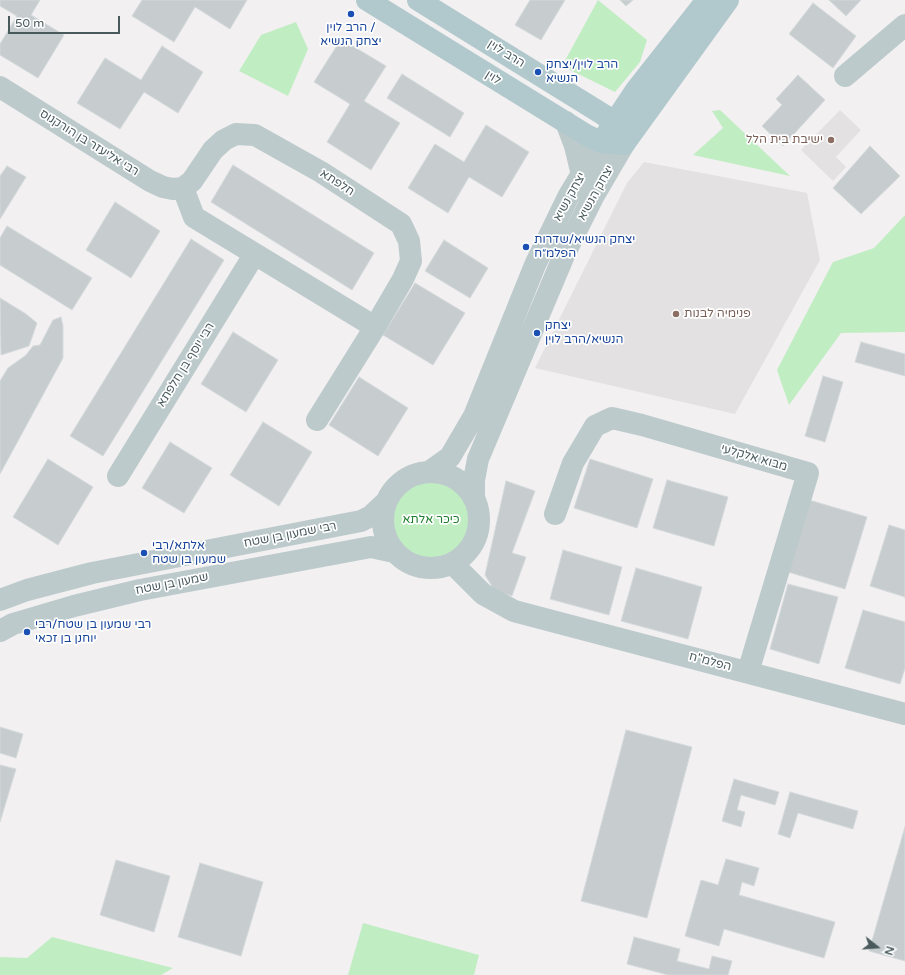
<!DOCTYPE html>
<meta charset="utf-8">
<style>
body{margin:0}
#map{position:relative;width:905px;height:975px;overflow:hidden;background:#f2f0f1;font-family:"Varela Round",sans-serif}
canvas{display:block}
.north{position:absolute;left:857px;top:927px;width:40px;height:40px;-webkit-text-stroke:3px #fff;paint-order:stroke;rotate:107deg;font-size:11px;font-weight:700;line-height:16px;text-align:center;color:#495a5d}
.north::after{content:'';display:block;margin:auto;width:14px;height:18px;background:#495a5d;clip-path:polygon(50% 0,100% 100%,50% 72%,0 100%)}
.scale{position:absolute;left:8px;top:16px;width:112px;height:18px;box-sizing:border-box;border:2px solid #495a5d;border-top:0;padding-left:5px;font-size:12px;line-height:14px;white-space:nowrap;color:#495a5d;-webkit-text-stroke:3px #fff;paint-order:stroke}
</style>
<div id="map">
<canvas width="905" height="975"></canvas>
<div class="north">N</div>
<div class="scale">50 m</div>
</div>
<script>
const ctx = document.querySelector('canvas').getContext('2d');
ctx.lineJoin = 'round';
function paint(path, color) { ctx.fillStyle = color; ctx.fill(path, 'evenodd'); }
const poly = rows => new Path2D(rows.map(r => 'M' + r).join(''));
function strokePath(path, color, width, dash) { ctx.strokeStyle = color; ctx.lineWidth = width; ctx.lineCap = dash ? 'butt' : 'round'; ctx.setLineDash(dash || []); ctx.stroke(path); }
function label(font, color, halo, rows, align = 'center') {
  ctx.font = font + ' "Varela Round","Noto Sans Hebrew",sans-serif'; ctx.lineWidth = 3.5; ctx.setLineDash([]); ctx.textBaseline = 'middle'; ctx.strokeStyle = halo; ctx.fillStyle = color; for (const [text, x, y, turn = 0] of rows) {
    ctx.save(); ctx.translate(x, y); ctx.rotate((+turn || 0) * Math.PI / 180); ctx.textAlign = isNaN(turn) ? turn : align; if (halo) ctx.strokeText(text, 0, 0); ctx.fillText(text, 0, 0); ctx.restore();
  }
}
const education = poly([
 [840,110,861,130,836,157,846,167,833,181,801,150],
 [644,162,807,193,820,260,735,414,535,368,627,183]
]);
const green = poly([
 [598,0,647,40,640,62,615,92,562,66],
 [296,22,308,49,288,96,239,71,261,35],
 [720,110,790,176,693,155,723,128,712,111],
 [905,215,905,332,841,333,789,405,777,370,833,262,874,248],
 '392 520a39 39 0 1 1 78 0a39 39 0 1 1-78 0Z',
 [363,923,479,955,474,975,348,975],
 [52,937,173,968,161,975,0,975,0,957,27,958]
]);
const building = poly([
 [0,0,40,0,31,15,64,35,38,78,0,55,0,44,17,16,0,6,0,0],
 [142,0,247,0,230,29,195,7,174,42,132,16,142,0],
 [530,0,565,0,541,40,515,25,530,0],
 [620,0,633,0,626,6,620,0],
 [829,0,861,0,846,16,829,0],
 [813,3,856,36,833,68,789,34,813,3],
 [341,39,386,66,364,101,400,123,371,170,327,142,350,104,314,82,341,39],
 [162,46,203,72,178,113,144,92,120,129,77,103,105,58,141,80,162,46],
 [402,74,464,113,450,137,387,98,402,74],
 [798,75,825,100,783,146,762,126,782,105,776,99,798,75],
 [486,125,529,152,502,197,469,177,448,213,408,188,435,144,464,162,486,125],
 [870,146,900,176,861,214,833,188,870,146],
 [233,165,374,253,352,290,211,202,233,165],
 [7,166,26,177,0,219,0,176,7,166],
 [115,202,160,231,131,278,86,250,115,202],
 [7,226,92,278,72,310,0,265,0,238,7,226],
 [191,239,224,260,103,456,70,436,191,239],
 [444,240,488,268,470,298,425,271,444,240],
 [415,283,465,313,433,365,383,335,415,283],
 [0,298,26,314,37,323,29,346,1,355,0,298],
 [61,317,63,326,63,358,0,474,0,381,8,368,26,355,33,346,40,345,53,320,61,317],
 [233,332,278,360,246,412,201,384,233,332],
 [861,342,905,354,905,376,855,362,861,342],
 [823,376,843,382,825,442,805,436,823,376],
 [359,377,408,408,378,456,329,425,359,377],
 [263,422,312,452,279,506,230,475,263,422],
 [170,442,212,468,184,513,142,488,170,442],
 [48,459,93,487,58,545,13,517,48,459],
 [590,459,653,479,637,528,574,508,590,459],
 [667,480,728,497,714,546,653,528,667,480],
 [506,481,535,491,512,553,526,557,512,596,495,591,485,575,506,481],
 [809,500,867,517,845,589,788,572,809,500],
 [889,525,905,530,905,597,870,586,889,525],
 [563,550,622,567,609,615,550,599,563,550],
 [636,568,702,587,688,639,621,621,636,568],
 [788,584,838,597,819,664,770,649,788,584],
 [863,610,905,622,905,668,900,684,845,668,863,610],
 [0,727,23,734,16,758,0,753,0,727],
 [626,730,692,747,647,918,581,901,626,730],
 [0,765,16,769,0,822,0,765],
 [734,779,779,792,775,805,741,795,737,810,745,812,741,827,722,821,734,779],
 [790,792,858,811,853,829,798,813,790,838,778,834,790,792],
 [905,827,905,961,869,951,905,827],
 [726,859,759,868,754,886,742,882,739,895,835,922,824,958,724,929,719,946,685,936,701,880,718,885,726,859],
 [116,860,170,876,154,932,100,915,116,860],
 [200,863,263,882,241,956,178,937,200,863],
 [634,937,680,949,677,961,709,969,712,956,732,961,728,975,668,975,627,964,634,937]
]);
const minor = poly([
 [845,76,905,25],
 [0,87,150,181,163,187,173,189,183,188,192,181,213,150,224,140,236,134,255,135,321,172,401,224,409,241,411,261,403,279,375,327,317,420],
 [566,122,575,146,582,175],
 [183,188,194,217,375,327],
 '383 520a48 48 0 1 1 96 0a48 48 0 1 1-96 0Z',
 [429,472,450,457,474,416,535,265,568,197,601,142],
 [118,476,254,255],
 [474,497,474,480,478,459,508,388,565,253,593,197,624,144],
 [555,514,573,463,595,426,612,418,642,425,808,473,748,672],
 [453,564,483,594,514,611,905,714],
 [0,600,27,590,92,573,361,521,371,516,387,501],
 [0,631,13,624,74,606,140,590,371,547,394,552]
]);
const major = poly([
 [367,0,588,136,601,142,624,144],
 [418,0,604,115,613,122,624,144],
 [606,135,636,90,707,0],
 [624,144,728,0]
]);
const markers = [
 [351,14,4,"#1a4fb4"],
 [538,72,4,"#1a4fb4"],
 [831,140,4,"#8d6e63"],
 [526,247,4,"#1a4fb4"],
 [676,314,4,"#8d6e63"],
 [537,333,4,"#1a4fb4"],
 [144,553,4,"#1a4fb4"],
 [27,632,4,"#1a4fb4"]
];
const transitNames = [
 ["הרב לוין /",351,28,"center"],
 ["יצחק הנשיא",351,42,"center"],
 ["הרב לוין/יצחק",546,65],
 ["הנשיא",546,79],
 ["יצחק הנשיא/שדרות",534,240],
 ["הפלמ״ח",534,254],
 ["יצחק",545,326],
 ["הנשיא/הרב לוין",545,340],
 ["אלתא/רבי",152,546],
 ["שמעון בן שטח",152,560],
 ["רבי שמעון בן שטח/רבי",35,625],
 ["יוחנן בן זכאי",35,639]
];
const streetNames = [
 ["הרב לוין",506,54,32],
 ["לוין",493,78,32],
 ["רבי אליעזר בן הורקנוס",89,143,32],
 ["חלפתא",337,183,33],
 ["יצחק הנשיא",596,193,-61],
 ["יצחק נשיא",570,197,-61],
 ["רבי יוסף בן חלפתא",186,365,-58],
 ["מבוא אלקלעי",754,458,16],
 ["רבי שמעון בן שטח",290,535,-11],
 ["שמעון בן שטח",172,584,-11],
 ["הפלמ\"ח",710,662,15]
];
const educationNames = [
 ["ישיבת בית הלל",823,140],
 ["פנימיה לבנות",684,314,"left"]
];
const parkNames = [
 ["כיכר אלתא",431,520]
];
paint(education, '#e3e1e2');
paint(green, '#c1edc3');
paint(building, '#c7cdcf');
strokePath(building, '#d4d9db', 1);
strokePath(minor, '#bdcacc', 22);
strokePath(major, '#b1c9cd', 22);
for (const [x, y, r, color] of markers) { const dot = new Path2D(); dot.arc(x, y, r, 0, 2 * Math.PI); ctx.fillStyle = color; ctx.fill(dot); strokePath(dot, '#fff', 1.5); }
label('12px', '#164399', '#fff', transitNames, 'left');
label('12px', '#495a5d', '#fff', streetNames);
label('12px', '#785e54', '#fff', educationNames, 'right');
label('12px', '#1c7c2b', '#fff', parkNames);
</script>
